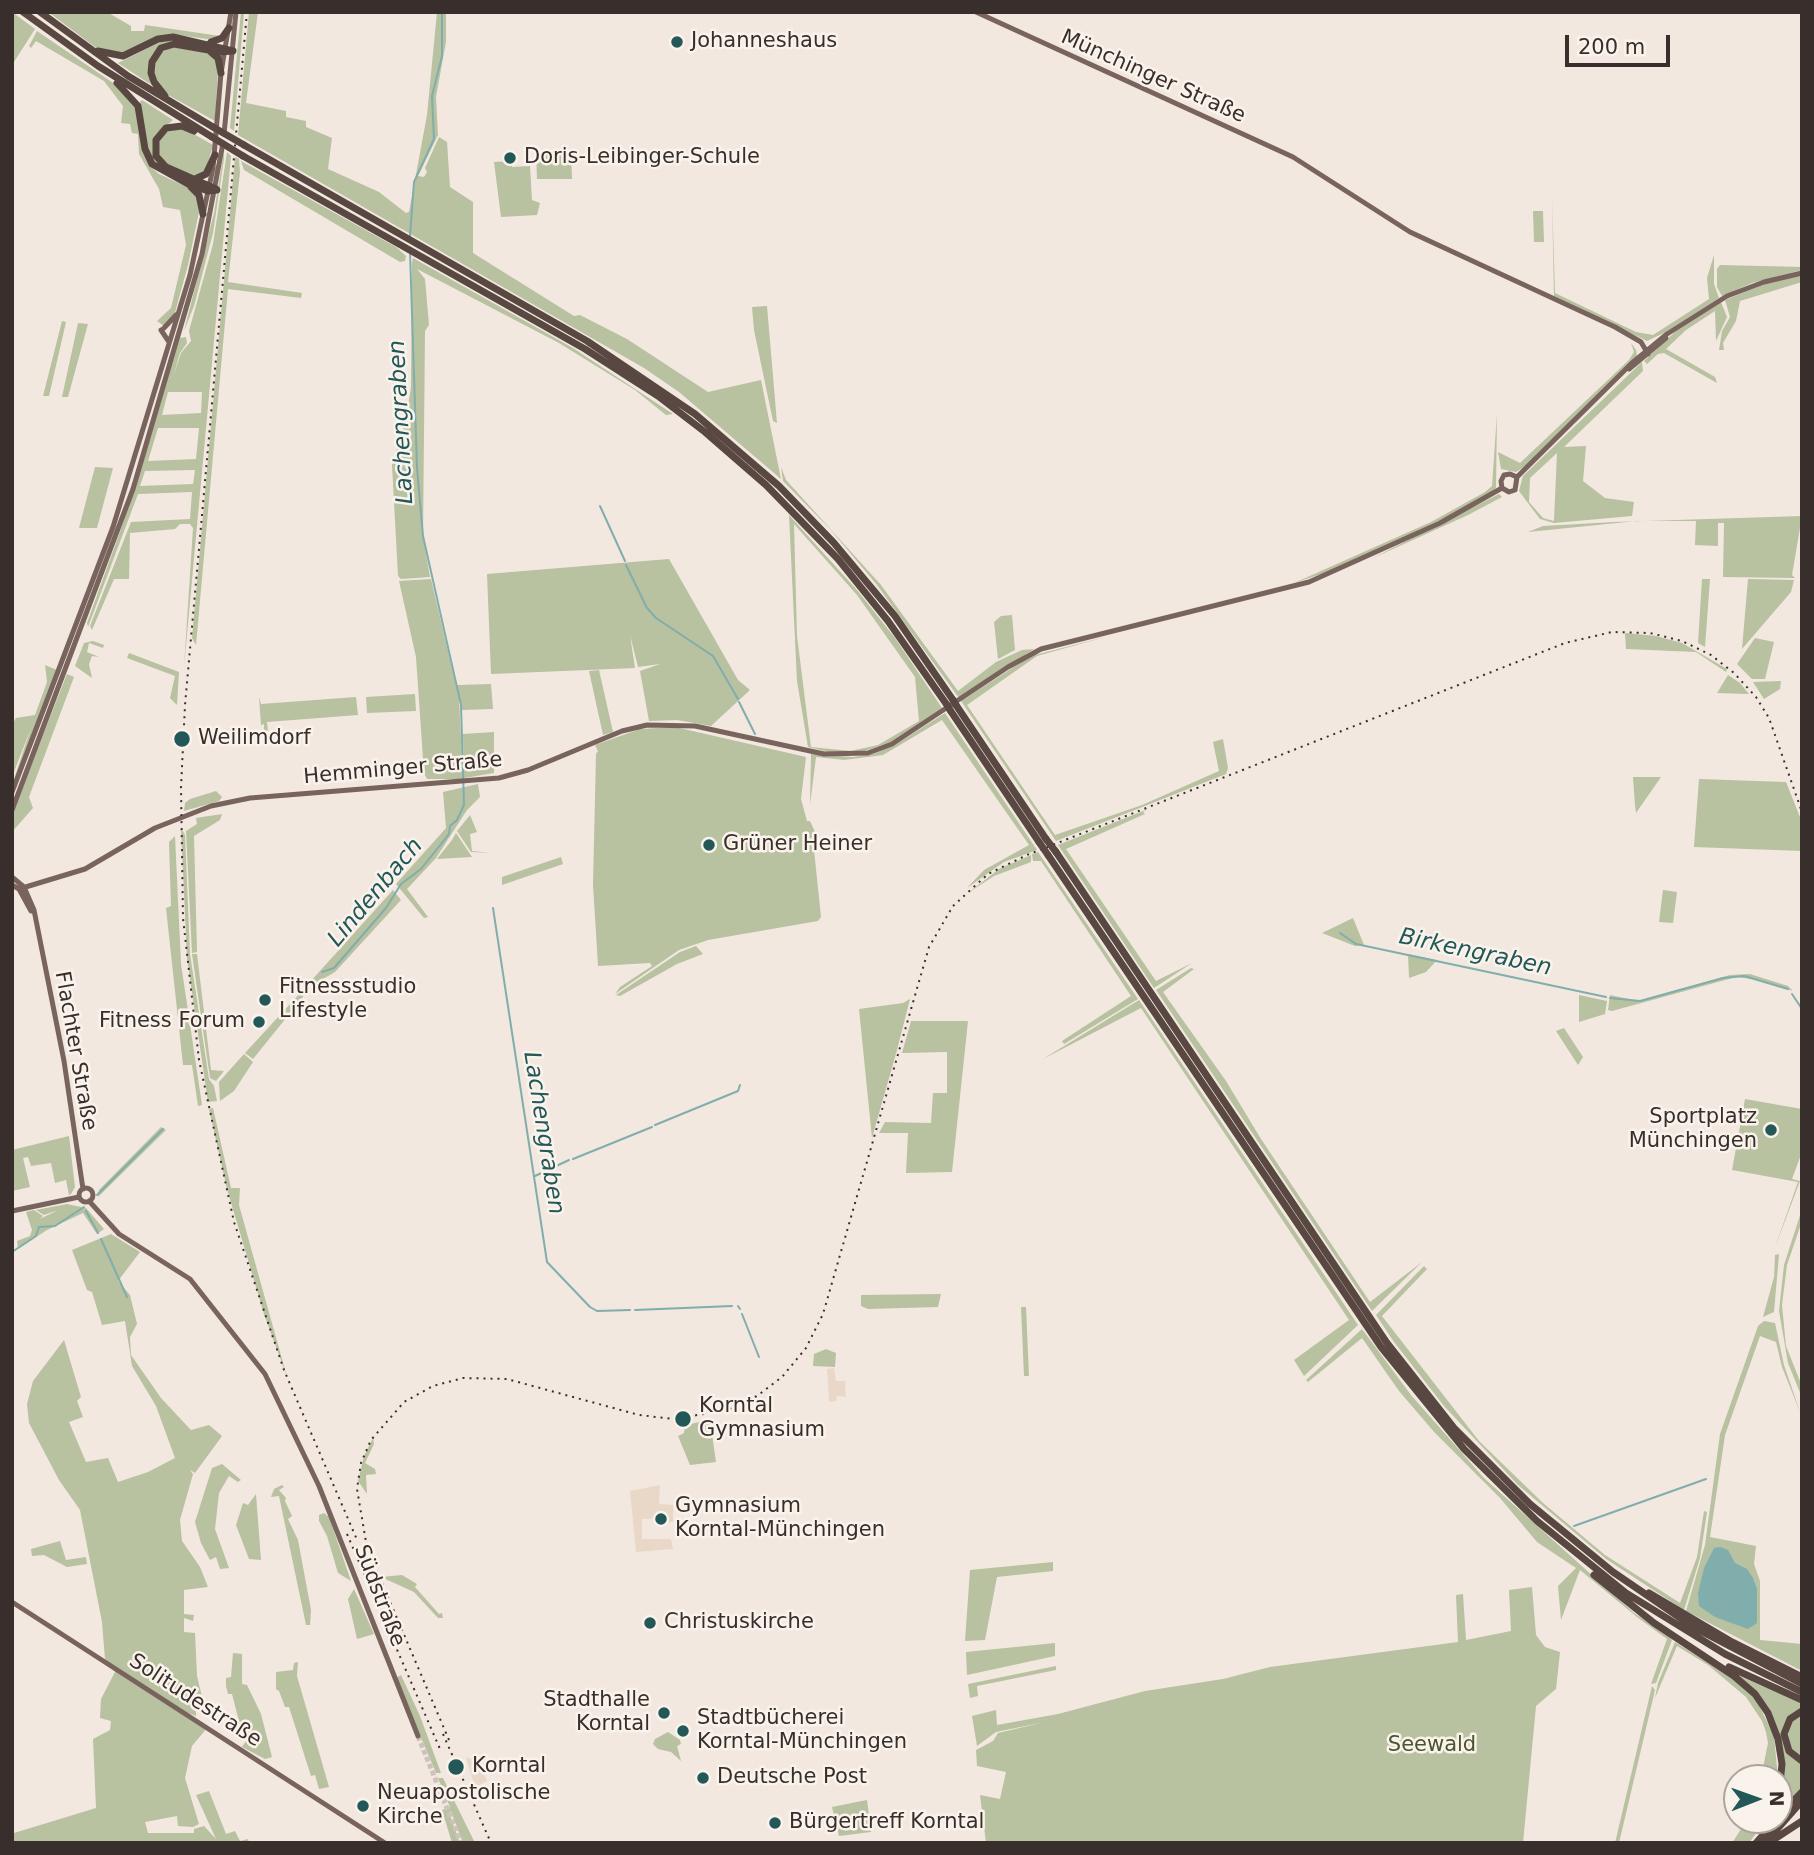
<!DOCTYPE html>
<meta charset="utf-8">
<style>
body{margin:0}
#map{position:relative;width:1814px;height:1855px;overflow:hidden;background:#f2e8e0;font-family:"DejaVu Sans",sans-serif}
canvas{display:block}
.frame{position:absolute;inset:0;border:14px solid #382e2b;pointer-events:none}
.north{position:absolute;left:1723px;top:1764px;width:70px;height:70px;box-sizing:border-box;background:#faf3ec;border:2px solid #aca49f;border-radius:50%;rotate:89deg;font-size:19px;font-weight:700;line-height:28px;text-align:center;color:#382e2b}
.north::after{content:'';display:block;margin:auto;width:24px;height:32px;background:#225858;clip-path:polygon(50% 0,100% 100%,50% 72%,0 100%)}
.scale{position:absolute;left:1565px;top:35px;width:105px;height:32px;box-sizing:border-box;border:4px solid #382e2b;border-top:0;padding-left:9px;font-size:21px;line-height:24px;white-space:nowrap;color:#382e2b;-webkit-text-stroke:5px #faf3ec;paint-order:stroke}
</style>
<div id="map">
<canvas width="1814" height="1855"></canvas>
<div class="frame"></div>
<div class="north">N</div>
<div class="scale">200 m</div>
</div>
<script>
const ctx = document.querySelector('canvas').getContext('2d');
ctx.lineJoin = 'round';
function paint(path, color) { ctx.fillStyle = color; ctx.fill(path, 'evenodd'); }
const poly = rows => new Path2D(rows.map(r => 'M' + r).join(''));
function strokePath(path, color, width, dash) { ctx.strokeStyle = color; ctx.lineWidth = width; ctx.lineCap = dash ? 'butt' : 'round'; ctx.setLineDash(dash || []); ctx.stroke(path); }
function label(font, color, halo, rows, align = 'center') {
  ctx.font = font + ' "DejaVu Sans",sans-serif'; ctx.lineWidth = 5; ctx.setLineDash([]); ctx.textBaseline = 'middle'; ctx.strokeStyle = halo; ctx.fillStyle = color; for (const [text, x, y, turn = 0] of rows) {
    ctx.save(); ctx.translate(x, y); ctx.rotate((+turn || 0) * Math.PI / 180); ctx.textAlign = isNaN(turn) ? turn : align; if (halo) ctx.strokeText(text, 0, 0); ctx.fillText(text, 0, 0); ctx.restore();
  }
}
const green = poly([
 [12,12,35,29,12,65],
 [53,12,107,12,131,26,131,31,144,31,145,25,220,36,214,40,170,34,124,53,108,53,95,47,51,14],
 [241,12,244,12,234,131,230,128],
 [249,12,258,12,246,103,286,111,286,117,306,121,306,127,332,138,328,169,379,192,406,213,409,212,427,115,437,12,446,12,446,42,436,97,438,135,418,176,424,177,427,172,425,168,439,137,447,142,450,187,473,202,473,253,574,316,580,315,627,339,708,392,761,380,781,479,679,392,644,368,238,135],
 [37,31,122,89,136,106,143,153,150,166,159,174,191,189,198,196,199,212,188,265,174,316,164,326,157,321,171,308,186,245,180,210,163,207,159,189,139,154,138,134,132,133,130,124,121,123,123,106,104,81,36,41,31,48,29,46],
 [166,39,188,42,157,49,150,84,118,63],
 [172,47,208,53,215,58,218,72,215,121,170,96,155,81,153,67,162,52],
 [142,100,173,120,158,133,159,164,156,164,147,148,138,104],
 [168,129,185,129,213,145,206,170,195,177,170,167,159,156,157,145],
 [224,151,224,159,213,233,194,306,184,331,214,213],
 [571,151,572,179,537,179,536,152],
 [227,152,231,156,184,667,193,528,190,524,180,524,175,529,130,533,129,579,114,579,92,630,90,626,131,522,190,519,192,492,138,494,88,627,87,623,121,529,180,338,186,337,187,343,180,353,173,377,181,353,191,341,189,331,213,244],
 [168,392,202,392,201,413,162,415],
 [158,428,199,428,196,459,148,461],
 [195,470,193,484,140,486,145,471],
 [235,157,239,159,240,172,228,282,302,293,301,298,228,289,196,645,192,638],
 [241,161,396,247,406,256,405,261,400,262,244,170],
 [511,161,512,167,530,166,532,200,540,203,537,215,501,217,494,162],
 [1552,196,1555,293,1636,332,1653,335,1709,299,1707,278,1714,255,1714,284,1719,298,1666,332,1647,341,1554,296],
 [1533,211,1543,211,1544,242,1534,242],
 [412,258,413,263,413,258,573,348,673,414,666,415,635,390,559,343,417,269,425,279,429,325,425,331,423,536,430,577,401,579,398,576,392,465,406,419,411,387],
 [1720,265,1802,267,1802,270,1752,283,1722,296,1717,287,1717,269],
 [1802,275,1802,282,1740,301,1736,321,1723,343,1724,350,1719,350,1722,331,1730,317,1725,300,1767,283],
 [1721,302,1727,317,1716,341,1715,311,1686,330,1666,349,1715,377,1717,383,1664,353,1658,354,1647,364,1644,361,1676,331],
 [767,306,777,423,773,421,754,330,752,307],
 [62,321,66,322,49,396,43,396],
 [78,323,88,324,68,397,62,397],
 [1631,343,1636,350,1637,356,1529,464,1516,472,1501,469,1498,452,1520,463,1629,360,1634,352],
 [1642,362,1643,371,1564,447,1586,446,1583,481,1605,498,1634,502,1632,516,1554,523,1540,519,1519,491,1523,476],
 [1557,453,1554,520,1554,521,1543,518,1529,502,1530,478],
 [1497,414,1496,488,1492,492,1455,513,1339,568,1294,583,1431,522,1485,492,1492,486],
 [95,467,113,468,97,528,79,528],
 [781,467,786,480,881,585,958,691,996,662,1022,650,1034,649,959,698,877,585,830,529,783,481],
 [1499,494,1502,497,1468,515,1371,559],
 [789,515,857,590,895,638,942,708,891,742,862,752,832,753,808,747,797,681],
 [794,524,857,595,915,677,919,721,878,745,851,751,811,747,797,636],
 [1802,516,1792,575,1795,578,1723,577,1724,523,1718,523,1718,546,1695,545,1696,521,1637,521,1528,532,1543,526,1614,522],
 [669,559,738,680,750,690,711,726,677,720,649,721,640,671,660,664,638,667,630,635,635,668,491,674,487,574],
 [431,579,459,698,463,779,427,779,424,773,416,657,399,581],
 [1702,579,1710,579,1705,647,1698,643],
 [1748,579,1794,580,1791,592,1742,649],
 [1012,615,1015,650,998,659,994,622,1001,616],
 [1625,633,1656,636,1682,643,1727,669,1726,672,1696,652,1626,649],
 [1109,636,1037,656,967,705,1055,835,1142,805,1219,771,1213,742,1223,739,1228,768,1226,774,1056,841,961,701,1031,656],
 [1755,638,1774,642,1765,679,1752,679,1737,664],
 [93,641,104,645,103,648,89,643,87,652,99,657,92,656,89,664,92,678,75,666,84,643],
 [129,653,179,672,177,705,170,698,175,676,127,658],
 [45,665,57,670,12,785,31,728,12,777,12,725,16,718,35,715,47,682],
 [599,670,613,732,603,735,589,671],
 [67,674,74,677,29,797,33,808,12,832,12,814],
 [1728,675,1740,683,1749,694,1717,693],
 [1781,681,1780,689,1764,699,1753,682],
 [491,684,493,709,462,710,457,685],
 [415,694,416,711,367,713,366,697],
 [259,697,261,704,356,697,358,715,267,722,268,731,264,730,264,724,261,725],
 [945,713,1037,850,1004,862,967,888,984,870,1029,845,942,720,883,755,844,760,816,757,810,805,811,754,853,757,873,754,898,743],
 [675,727,806,757,801,799,807,821,810,821,816,834,814,850,821,917,818,921,708,940,679,950,615,994,620,987,652,966,650,963,598,966,593,885,596,754,598,751,595,745,640,729],
 [494,732,494,773,464,778,463,734],
 [1633,777,1661,777,1636,813,1635,805],
 [1699,779,1786,782,1802,822,1802,851,1694,847],
 [478,784,480,797,467,810,436,858,407,889,428,917,424,918,396,884,446,828,443,792],
 [216,791,222,797,219,801,184,811,185,803,190,799],
 [1148,809,1143,812,1145,814,1066,849,1156,981,1192,963,1154,988,1058,845],
 [222,814,220,820,194,836,197,952,192,953,186,831,197,824,196,818],
 [470,815,477,832,470,834,472,851,491,853,471,852,457,831],
 [181,828,185,835,190,954,209,1079,214,1086,217,1101,208,1102,187,958],
 [456,833,472,857,437,859,452,840],
 [175,836,181,964,202,1105,198,1106,192,1065,183,1065,166,908,171,906,169,842],
 [1038,852,1138,999,1064,1044,1062,1041,1131,996,1041,861,1033,861,1032,854],
 [1031,855,1031,862,994,876,968,893,999,869],
 [561,857,563,864,502,885,502,877],
 [393,890,401,900,335,972,316,983,310,982],
 [1663,890,1677,892,1673,923,1659,922],
 [1353,918,1364,945,1355,946,1322,933],
 [696,946,703,954,677,964,620,996,616,995,680,952],
 [192,954,197,954,211,1070,224,1071,216,1081,210,1078],
 [1408,954,1437,960,1426,972,1409,978],
 [1191,968,1194,969,1163,992,1226,1081,1261,1139,1370,1302,1422,1262,1372,1311,1156,990],
 [1750,974,1788,986,1793,991,1760,980,1736,977,1612,1011,1608,1010,1610,995,1638,1001,1730,975],
 [303,990,303,997,253,1059,245,1053],
 [1579,995,1607,1001,1605,1014,1579,1022],
 [910,999,897,1050,872,1138,859,1009,903,1003],
 [1139,1000,1358,1325,1304,1376,1294,1360,1349,1320,1141,1008,1043,1059],
 [911,1021,968,1021,952,1172,906,1173,908,1133,879,1133,885,1122,931,1123,933,1093,947,1093,947,1052,902,1053],
 [1564,1028,1583,1057,1578,1065,1556,1031],
 [244,1054,253,1062,234,1091,220,1101,219,1082],
 [1745,1099,1802,1109,1802,1152,1792,1179,1800,1181,1774,1250,1798,1182,1732,1170],
 [213,1108,231,1188,240,1188,239,1205,287,1377,264,1314,227,1189,209,1109],
 [161,1127,166,1130,98,1197,99,1190],
 [69,1136,75,1187,71,1194,69,1195,66,1180,55,1183,51,1163,31,1166,28,1157,23,1158,30,1187,12,1191,12,1150],
 [67,1204,86,1208,104,1229,97,1234,83,1213,47,1230,18,1249,17,1241,30,1236,32,1230,26,1212,34,1210,43,1216,40,1219,58,1210,44,1215,36,1210],
 [1802,1209,1802,1221,1787,1265,1782,1305,1786,1346,1802,1386,1801,1395,1788,1363,1779,1311,1784,1265],
 [111,1234,140,1252,118,1281,130,1295,137,1324,130,1337,131,1355,161,1398,191,1430,209,1425,222,1436,195,1473,190,1470,193,1474,180,1520,182,1541,200,1567,208,1587,184,1590,184,1614,194,1615,193,1621,184,1618,184,1632,195,1633,197,1676,205,1709,196,1710,196,1716,188,1713,207,1728,192,1746,185,1778,199,1824,193,1827,178,1826,177,1816,145,1822,148,1833,194,1833,194,1829,204,1826,216,1839,196,1795,209,1791,226,1834,235,1831,240,1841,248,1839,249,1843,12,1843,12,1831,14,1833,96,1808,93,1739,110,1730,111,1721,100,1718,101,1699,115,1672,105,1659,102,1622,80,1510,59,1480,29,1423,27,1404,33,1381,64,1340,81,1397,77,1401,83,1417,69,1422,86,1462,108,1458,118,1482,148,1472,175,1458,156,1406,132,1366,125,1321,102,1325,92,1292,87,1290,72,1250],
 [1779,1254,1774,1312,1763,1317,1774,1277,1775,1255],
 [1424,1266,1427,1269,1382,1316,1479,1441,1543,1503,1605,1555,1680,1603,1697,1557,1704,1511,1707,1512,1700,1558,1684,1610,1606,1559,1518,1485,1444,1406,1394,1342,1376,1315],
 [941,1294,938,1307,868,1309,861,1306,861,1295],
 [1021,1307,1026,1307,1029,1376,1024,1376],
 [1764,1321,1775,1323,1784,1365,1800,1412,1782,1367,1776,1342,1760,1336,1725,1435,1710,1537,1756,1546,1754,1564,1760,1581,1760,1640,1802,1644,1802,1671,1686,1611,1705,1545,1720,1434,1758,1326],
 [1362,1329,1411,1395,1484,1478,1634,1613,1669,1636,1672,1640,1656,1683,1651,1684,1667,1639,1637,1617,1580,1570,1561,1620,1558,1586,1576,1568,1537,1542,1500,1498,1435,1433,1399,1391,1362,1338,1308,1382,1306,1380],
 [826,1349,836,1353,835,1367,813,1366,814,1354],
 [710,1420,716,1462,690,1465,678,1436,684,1433,685,1425],
 [373,1438,374,1444,365,1463,375,1469,376,1474,366,1475,367,1494,358,1481,364,1456],
 [222,1464,241,1480,238,1482,229,1476,219,1493,215,1529,229,1568,220,1569,216,1557,210,1560,201,1543,195,1522,212,1468],
 [282,1485,284,1487,279,1490,286,1498,285,1501,292,1516,288,1519,298,1540,311,1610,310,1625,306,1625,279,1496,271,1497,274,1489],
 [256,1494,261,1560,249,1559,236,1525,243,1503,248,1505],
 [324,1513,329,1517,351,1581,338,1573,327,1536,319,1521,319,1515],
 [60,1541,66,1560,86,1557,87,1564,67,1567,44,1555,32,1556,31,1549],
 [1053,1562,1053,1571,997,1577,985,1640,965,1641,970,1570],
 [402,1575,417,1584,415,1587,439,1614,442,1613,443,1618,438,1618,414,1592,381,1577],
 [1532,1587,1536,1635,1545,1647,1560,1652,1556,1689,1536,1706,1523,1843,986,1843,980,1795,1000,1799,1006,1772,977,1766,976,1750,993,1741,998,1733,1045,1722,996,1732,977,1746,972,1716,996,1710,997,1725,1058,1714,1145,1691,1223,1679,1270,1667,1458,1642,1456,1595,1463,1594,1466,1640,1511,1631,1509,1590],
 [354,1589,374,1634,357,1639,348,1599],
 [1675,1642,1741,1684,1756,1699,1774,1736,1778,1778,1761,1778,1768,1743,1766,1732,1762,1721,1746,1697,1708,1665,1677,1646,1655,1698,1658,1683],
 [1055,1643,1055,1656,967,1675,966,1652],
 [233,1653,242,1654,242,1684,247,1685,261,1714,272,1757,265,1759,242,1747,248,1738,241,1729,232,1694,228,1694,226,1686,226,1678,231,1677],
 [298,1662,297,1676,329,1787,319,1789,315,1775,311,1776,289,1707,285,1707,279,1691,276,1689,276,1672,293,1670,294,1663],
 [1056,1666,1056,1670,977,1686,978,1696,970,1698,968,1684],
 [401,1675,420,1716,441,1773,436,1773,396,1678],
 [1739,1676,1802,1703,1802,1709,1782,1735,1788,1754,1802,1764,1802,1788,1779,1813,1781,1792,1778,1731],
 [1652,1686,1655,1690,1640,1754,1619,1843,1615,1843],
 [1802,1714,1802,1758,1790,1748,1787,1731,1793,1719],
 [668,1732,680,1740,681,1744,677,1746,681,1761,671,1752,658,1749,653,1744,655,1739],
 [438,1778,443,1778,475,1843,463,1843,451,1811,449,1813,460,1843,452,1843,442,1810,450,1807],
 [867,1800,871,1832,839,1836,832,1807],
 [1747,1820,1766,1820,1749,1843,1732,1843]
]);
const plaza = poly([
 [834,1368,836,1381,845,1381,846,1397,837,1396,836,1401,829,1402,827,1369],
 [660,1485,659,1504,673,1505,673,1522,662,1522,662,1518,642,1519,642,1539,671,1539,673,1549,636,1552,630,1491],
 [466,1757,478,1761,487,1781,475,1787]
]);
const water = poly([
 [1720,1547,1728,1550,1735,1563,1747,1569,1753,1578,1757,1589,1757,1623,1748,1629,1715,1617,1699,1606,1698,1593,1704,1568,1714,1548]
]);
const stream = poly([
 [410,236,414,182,434,139,432,96,442,56,442,12],
 [600,506,625,561],
 [626,565,647,608,656,618,713,656,738,699],
 [739,702,755,734],
 [493,908,547,1262,590,1307,597,1311,630,1310],
 [1340,933,1356,944,1606,997],
 [322,972,334,968,386,908,401,884,421,869,449,834,450,826,457,820,464,805,461,705,423,536,417,468,410,252],
 [1792,994,1802,1009],
 [1610,998,1640,1001,1723,978,1744,976,1788,989],
 [655,1125,738,1091,740,1085],
 [573,1159,652,1127],
 [535,1176,569,1160],
 [97,1195,163,1129],
 [86,1211,98,1233],
 [101,1239,127,1297],
 [12,1252,36,1236,39,1227,55,1226,84,1207],
 [738,1306,740,1309],
 [635,1310,732,1306],
 [742,1314,759,1357],
 [1574,1526,1706,1479]
]);
const majorTunnel = poly([
 [418,1736,461,1843]
]);
const major = poly([
 [976,12,1293,157,1410,232,1615,327,1641,342,1648,354],
 [224,134,236,12],
 [164,328,176,315],
 [161,330,169,342],
 [1629,369,1666,338],
 [1517,477,1510,474,1504,475,1501,481,1502,488,1509,492,1515,490,1517,477,1632,363,1667,334,1727,296,1764,282,1802,273],
 [12,792,113,527,190,275,213,168,221,73,231,12],
 [12,810,133,489,202,254,223,143],
 [12,877,24,887,34,910,64,1061,83,1189],
 [12,885,19,889,31,911],
 [19,889,85,869,155,828,211,806,250,798,499,778,528,770,622,731,647,725,695,726,824,754,868,753,892,744,1008,667,1041,649,1309,582,1440,523,1502,488],
 '79 1195a7 7 0 1 1 14 0a7 7 0 1 1-14 0Z',
 [89,1201,119,1234,190,1279,265,1374,319,1486,418,1736],
 [12,1211,79,1197],
 [12,1602,385,1843]
]);
const highway = poly([
 [23,12,98,66,212,137],
 [40,12,128,76,213,127],
 [211,42,222,38,229,28],
 [98,51,123,56,158,39,173,37,233,51],
 [211,52,218,58,221,73],
 [117,83,138,106,145,149,152,164,188,184,208,191,217,190],
 [165,96,154,82,151,73,152,62,161,48,174,44,220,52,232,51],
 [194,131,182,126,166,128,156,140,156,156,166,167,216,189],
 [244,145,587,341,695,414,779,486,834,543,895,616,953,700],
 [243,156,585,349,658,396,705,432,766,485,838,559,888,621,947,705],
 [195,179,206,174,215,155],
 [191,187,199,195,203,214],
 [956,705,1046,839],
 [950,710,1039,842],
 [1056,852,1387,1343,1454,1428,1530,1504,1613,1572,1695,1628,1802,1684],
 [1048,855,1381,1347,1464,1449,1537,1521,1626,1593,1725,1654,1802,1692],
 [1594,1575,1654,1623,1734,1676,1755,1694,1768,1713,1778,1739,1782,1764,1779,1794],
 [1649,1593,1732,1642,1802,1677],
 [1729,1667,1802,1700],
 [1802,1711,1790,1719,1784,1734,1789,1751,1802,1761],
 [1779,1816,1802,1792],
 [1770,1842,1802,1821],
 [1756,1843,1776,1820],
 [1765,1843,1802,1801]
]);
const rail = poly([
 [247,12,185,705,181,788,183,918,199,1060,234,1222,284,1370,358,1542],
 [347,1534,440,1749],
 [443,1734,491,1843],
 [449,1740,367,1548,357,1489,361,1463,371,1440,404,1402,433,1386,463,1378,507,1379,639,1415,674,1419,727,1410,757,1396,782,1377,806,1348,823,1314,929,947,953,906,988,874,1027,855,1565,643,1612,632,1650,633,1682,641,1711,655,1734,673,1756,697,1769,718,1802,812]
]);
const highwayBridge = poly([
 [213,127,244,145],
 [212,137,243,156],
 [953,700,956,705],
 [947,705,950,710],
 [1046,839,1056,852],
 [1039,842,1048,855]
]);
const markers = [
 [677,42,7,"#225858"],
 [510,158,7,"#225858"],
 [182,739,9,"#225858"],
 [709,845,7,"#225858"],
 [265,1000,7,"#225858"],
 [259,1022,7,"#225858"],
 [1771,1130,7,"#225858"],
 [683,1419,9,"#225858"],
 [661,1519,7,"#225858"],
 [650,1623,7,"#225858"],
 [664,1713,7,"#225858"],
 [683,1731,7,"#225858"],
 [456,1767,9,"#225858"],
 [703,1778,7,"#225858"],
 [363,1806,7,"#225858"],
 [775,1823,7,"#225858"]
];
const poiNames = [
 ["Johanneshaus",691,42],
 ["Doris-Leibinger-Schule",524,158],
 ["Weilimdorf",198,739],
 ["Grüner Heiner",723,845],
 ["Fitnessstudio",279,988],
 ["Lifestyle",279,1012],
 ["Fitness Forum",245,1022,"right"],
 ["Sportplatz",1757,1118,"right"],
 ["Münchingen",1757,1142,"right"],
 ["Korntal",699,1407],
 ["Gymnasium",699,1431],
 ["Gymnasium",675,1507],
 ["Korntal-Münchingen",675,1531],
 ["Christuskirche",664,1623],
 ["Stadthalle",650,1701,"right"],
 ["Korntal",650,1725,"right"],
 ["Stadtbücherei",697,1719],
 ["Korntal-Münchingen",697,1743],
 ["Korntal",472,1767],
 ["Deutsche Post",717,1778],
 ["Neuapostolische",377,1794],
 ["Kirche",377,1818],
 ["Bürgertreff Korntal",789,1823]
];
const streetNames = [
 ["Münchinger Straße",1153,77,24],
 ["Hemminger Straße",403,769,-5],
 ["Flachter Straße",75,1051,80],
 ["Südstraße",379,1596,69],
 ["Solitudestraße",195,1701,33]
];
const parkNames = [
 ["Seewald",1432,1746]
];
const waterNames = [
 ["Lachengraben",402,422,-93],
 ["Lindenbach",376,893,-50],
 ["Birkengraben",1475,953,12],
 ["Lachengraben",543,1133,81]
];
paint(green, '#b8c1a0');
paint(plaza, '#e9d8c8');
paint(water, '#80aead');
strokePath(stream, '#80aead', 2);
strokePath(majorTunnel, '#cdc3bc', 5, [5, 2.5]);
strokePath(major, '#79645d', 5);
strokePath(highway, '#594842', 7);
strokePath(rail, '#382e2b', 2, [2, 5]);
strokePath(highwayBridge, '#594842', 7);
for (const [x, y, r, color] of markers) { const dot = new Path2D(); dot.arc(x, y, r, 0, 2 * Math.PI); ctx.fillStyle = color; ctx.fill(dot); strokePath(dot, '#faf3ec', 2.5); }
label('21px', '#382e2b', '#faf3ec', poiNames, 'left');
label('21px', '#382e2b', '#faf3ec', streetNames);
label('21px', '#4a552f', '#faf3ec', parkNames);
label('italic 23px', '#225858', '#faf3ec', waterNames);
</script>
